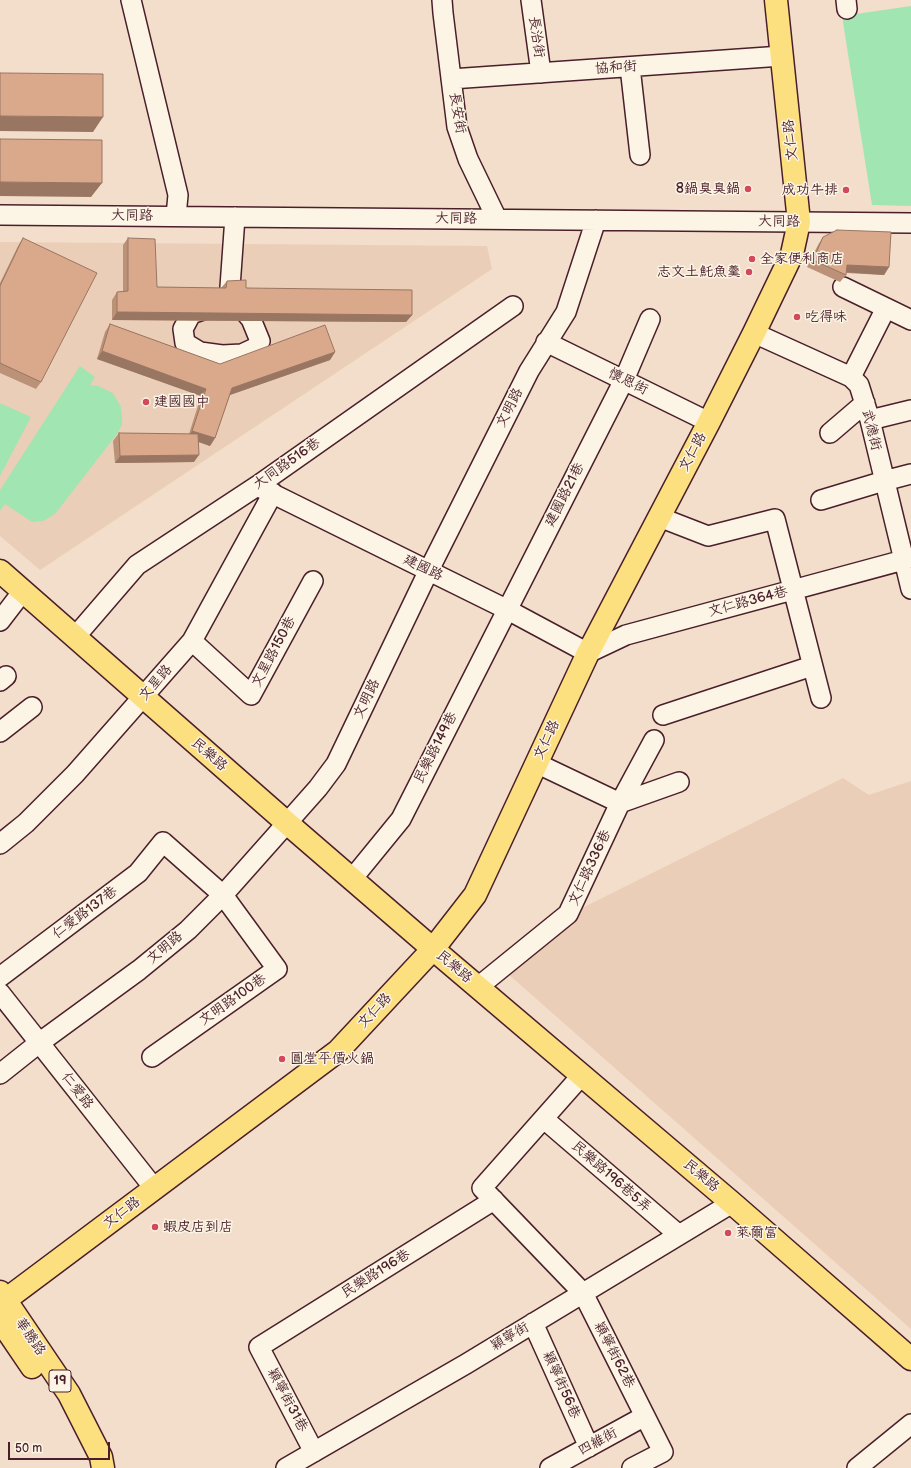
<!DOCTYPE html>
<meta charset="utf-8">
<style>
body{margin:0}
#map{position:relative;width:911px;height:1468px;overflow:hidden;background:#f2deca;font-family:"Balsamiq Sans",sans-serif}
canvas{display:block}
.scale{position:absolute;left:8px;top:1442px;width:102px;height:18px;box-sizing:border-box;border:2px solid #4a1f2b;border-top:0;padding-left:5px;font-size:12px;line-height:14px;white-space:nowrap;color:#4a1f2b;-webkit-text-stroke:3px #fcf5e5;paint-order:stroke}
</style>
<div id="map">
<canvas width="911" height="1468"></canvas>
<div class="scale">50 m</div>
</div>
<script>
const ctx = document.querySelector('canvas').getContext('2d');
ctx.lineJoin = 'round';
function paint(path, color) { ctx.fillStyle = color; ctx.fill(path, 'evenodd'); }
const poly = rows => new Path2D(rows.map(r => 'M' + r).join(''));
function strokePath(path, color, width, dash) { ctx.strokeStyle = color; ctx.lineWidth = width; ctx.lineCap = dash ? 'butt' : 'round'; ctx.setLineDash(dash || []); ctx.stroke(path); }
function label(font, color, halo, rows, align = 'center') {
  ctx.font = font + ' "Balsamiq Sans","LXGW WenKai TC",sans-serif'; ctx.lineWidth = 3; ctx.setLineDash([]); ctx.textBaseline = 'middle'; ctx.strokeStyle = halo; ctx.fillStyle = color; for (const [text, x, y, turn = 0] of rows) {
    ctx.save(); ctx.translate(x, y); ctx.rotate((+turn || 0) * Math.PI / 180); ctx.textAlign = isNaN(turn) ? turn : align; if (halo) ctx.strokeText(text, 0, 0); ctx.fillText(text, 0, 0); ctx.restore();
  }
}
const built = poly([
 [0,242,487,246,492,269,40,570,0,536],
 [843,778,869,795,911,781,911,1329,499,966,568,915]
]);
const green = poly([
 [911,6,911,206,872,205,842,16],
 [80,366,95,377,90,385,98,386,113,393,121,407,122,416,122,425,117,434,55,514,43,521,32,522,5,504,0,511,0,490],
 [0,403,31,417,0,476]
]);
const minor = poly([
 [131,0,178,195,176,216],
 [442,0,443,13,457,127,468,159,497,219],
 [531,0,541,73],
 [846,0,847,9],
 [630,67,640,155],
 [451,79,782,56],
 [0,215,911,223],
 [843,287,911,320],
 [234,304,245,312,251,319,260,341,255,348,242,354,222,355,200,352,185,343,183,329,191,314,229,301,235,217],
 [754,333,851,377,859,385,870,420,911,589],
 [546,342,709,422],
 [851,377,886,308],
 [870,420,911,410],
 [830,433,865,403],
 [257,486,506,609,588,653,626,635,911,558],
 [821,500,884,481,911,474],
 [659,517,708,536,775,519,821,698],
 [0,621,23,591],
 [75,637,137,565,257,486,513,306],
 [192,641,251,695,313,581],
 [0,681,6,676],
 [663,715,812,666],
 [0,732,32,707],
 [536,763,620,803,679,782],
 [0,844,26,823,75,774,192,641,273,493],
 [352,879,401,819,624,380,650,319],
 [0,977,138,873,163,842,223,895,277,969,152,1057],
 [478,987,568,914,620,803,654,740],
 [0,993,154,1188],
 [0,1074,39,1043,139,970,188,930,223,895,287,823,318,788,336,764,429,570,529,371,566,312,596,220],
 [582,1075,482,1188,583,1293,663,1452,632,1468],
 [544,1119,679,1235],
 [533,1323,589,1447],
 [314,1452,259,1347,494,1200],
 [286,1468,466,1364,732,1203],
 [550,1468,645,1416],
 [857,1468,911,1424]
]);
const major = poly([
 [0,571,287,823,433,949,732,1203,911,1359],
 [0,1292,69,1394,101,1457,103,1468],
 [0,1304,338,1051,433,949,475,895,588,653,709,422,754,333,792,254,799,222,776,0],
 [0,1320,32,1367]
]);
const wall = poly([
 [823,237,889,267,884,275,846,273,846,275,840,282,807,267,818,245],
 [23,238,41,382,36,389,0,373,0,283,18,246],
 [128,238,157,287,221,288,227,281,246,288,412,315,406,322,112,320,112,300,117,292,123,292,123,245],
 [110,324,220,364,335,352,330,360,230,395,215,438,210,446,199,442,194,462,115,463,113,441,119,433,189,434,201,396,97,359,105,332]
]);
const shadedWall = poly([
 [0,116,103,117,93,132,0,131],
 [0,182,102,183,91,197,0,196],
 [847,265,889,267,884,275,842,272],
 [117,312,412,315,406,322,112,320],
 [102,351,206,389,201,396,97,359],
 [335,352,330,360,227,396,232,388],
 [192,431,215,438,210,446,187,438],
 [199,455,194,462,115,463,120,456]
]);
const building = poly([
 [0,73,103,74,103,117,0,116,0,73],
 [0,139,102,140,102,183,0,182,0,139],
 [837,230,891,232,889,267,847,265,846,275,813,260,823,237,837,230],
 [23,238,97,273,41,382,0,363,0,286,23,238],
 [128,238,155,239,157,287,226,288,227,281,246,280,246,288,412,290,412,315,117,312,117,292,128,291,128,238],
 [110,324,220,364,325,325,335,352,232,388,215,438,192,431,206,389,102,351,110,324],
 [119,433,198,434,199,455,120,456,119,433]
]);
const markers = [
 [748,189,4,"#d1495b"],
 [846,190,4,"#d1495b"],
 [752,259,4,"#d1495b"],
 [749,272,4,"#d1495b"],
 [797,317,4,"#d1495b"],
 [146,402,4,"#d1495b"],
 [282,1059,4,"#d1495b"],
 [155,1227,4,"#d1495b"],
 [728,1233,4,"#d1495b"]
];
const shields = [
 [60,1381,22]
];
const shieldNames = [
 ["19",60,1381]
];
const streetNames = [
 ["長治街",536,37,82],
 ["協和街",616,68,-4],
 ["長安街",457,113,80],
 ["文仁路",791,140,-96],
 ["大同路",132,216,1],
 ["大同路",456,219,1],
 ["大同路",779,222,1],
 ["懷恩街",628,382,26],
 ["文明路",510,408,-63],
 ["武德街",871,430,76],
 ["文仁路",693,452,-62],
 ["大同路516巷",287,464,-35],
 ["建國路21巷",565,495,-63],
 ["建國路",423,568,26],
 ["文仁路364巷",748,602,-15],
 ["文星路150巷",274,652,-62],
 ["文星路",156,683,-49],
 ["文明路",367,699,-64],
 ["文仁路",547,740,-65],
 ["民樂路149巷",436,748,-63],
 ["民樂路",209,755,41],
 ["文仁路336巷",590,868,-65],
 ["仁愛路137巷",85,913,-37],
 ["文明路",165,948,-40],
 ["民樂路",454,967,40],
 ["文明路100巷",233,1000,-35],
 ["文仁路",375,1011,-47],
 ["仁愛路",77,1091,52],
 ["民樂路",701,1176,40],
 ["民樂路196巷5弄",611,1177,41],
 ["文仁路",122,1213,-37],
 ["民樂路196巷",376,1274,-32],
 ["華勝路",30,1337,56],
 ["穎寧街",510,1337,-31],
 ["穎寧街62巷",614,1355,63],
 ["穎寧街56巷",561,1385,66],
 ["穎寧街31巷",287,1400,62],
 ["四維街",598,1442,-28]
];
const poiNames = [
 ["8鍋臭臭鍋",740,189,"right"],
 ["成功牛排",838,190,"right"],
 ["全家便利商店",760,259],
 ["志文土魠魚羹",741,272,"right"],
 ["吃得味",805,317],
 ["建國國中",154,402],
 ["圓堂平價火鍋",290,1059],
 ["蝦皮店到店",163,1227],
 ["萊爾富",736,1233]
];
paint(built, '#ebceb7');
paint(green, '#a1e6b2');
strokePath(minor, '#4a1f2b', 22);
strokePath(major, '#4a1f2b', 25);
strokePath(minor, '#fcf5e5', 19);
strokePath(major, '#fce080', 22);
paint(wall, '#bb9178');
paint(shadedWall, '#997662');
paint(building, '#daa98c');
strokePath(building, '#997662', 1);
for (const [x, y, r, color] of markers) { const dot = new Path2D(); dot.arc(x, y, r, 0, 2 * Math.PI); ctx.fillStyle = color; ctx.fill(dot); strokePath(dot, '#fcf5e5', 1.5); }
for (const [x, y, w] of shields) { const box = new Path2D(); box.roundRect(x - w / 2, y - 11, w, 22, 3); ctx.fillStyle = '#fcf5e5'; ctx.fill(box); strokePath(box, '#4a1f2b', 1); }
label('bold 13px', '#4a1f2b', null, shieldNames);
label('14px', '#4a1f2b', '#fcf5e5', streetNames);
label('14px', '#4a1f2b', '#fcf5e5', poiNames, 'left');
</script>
